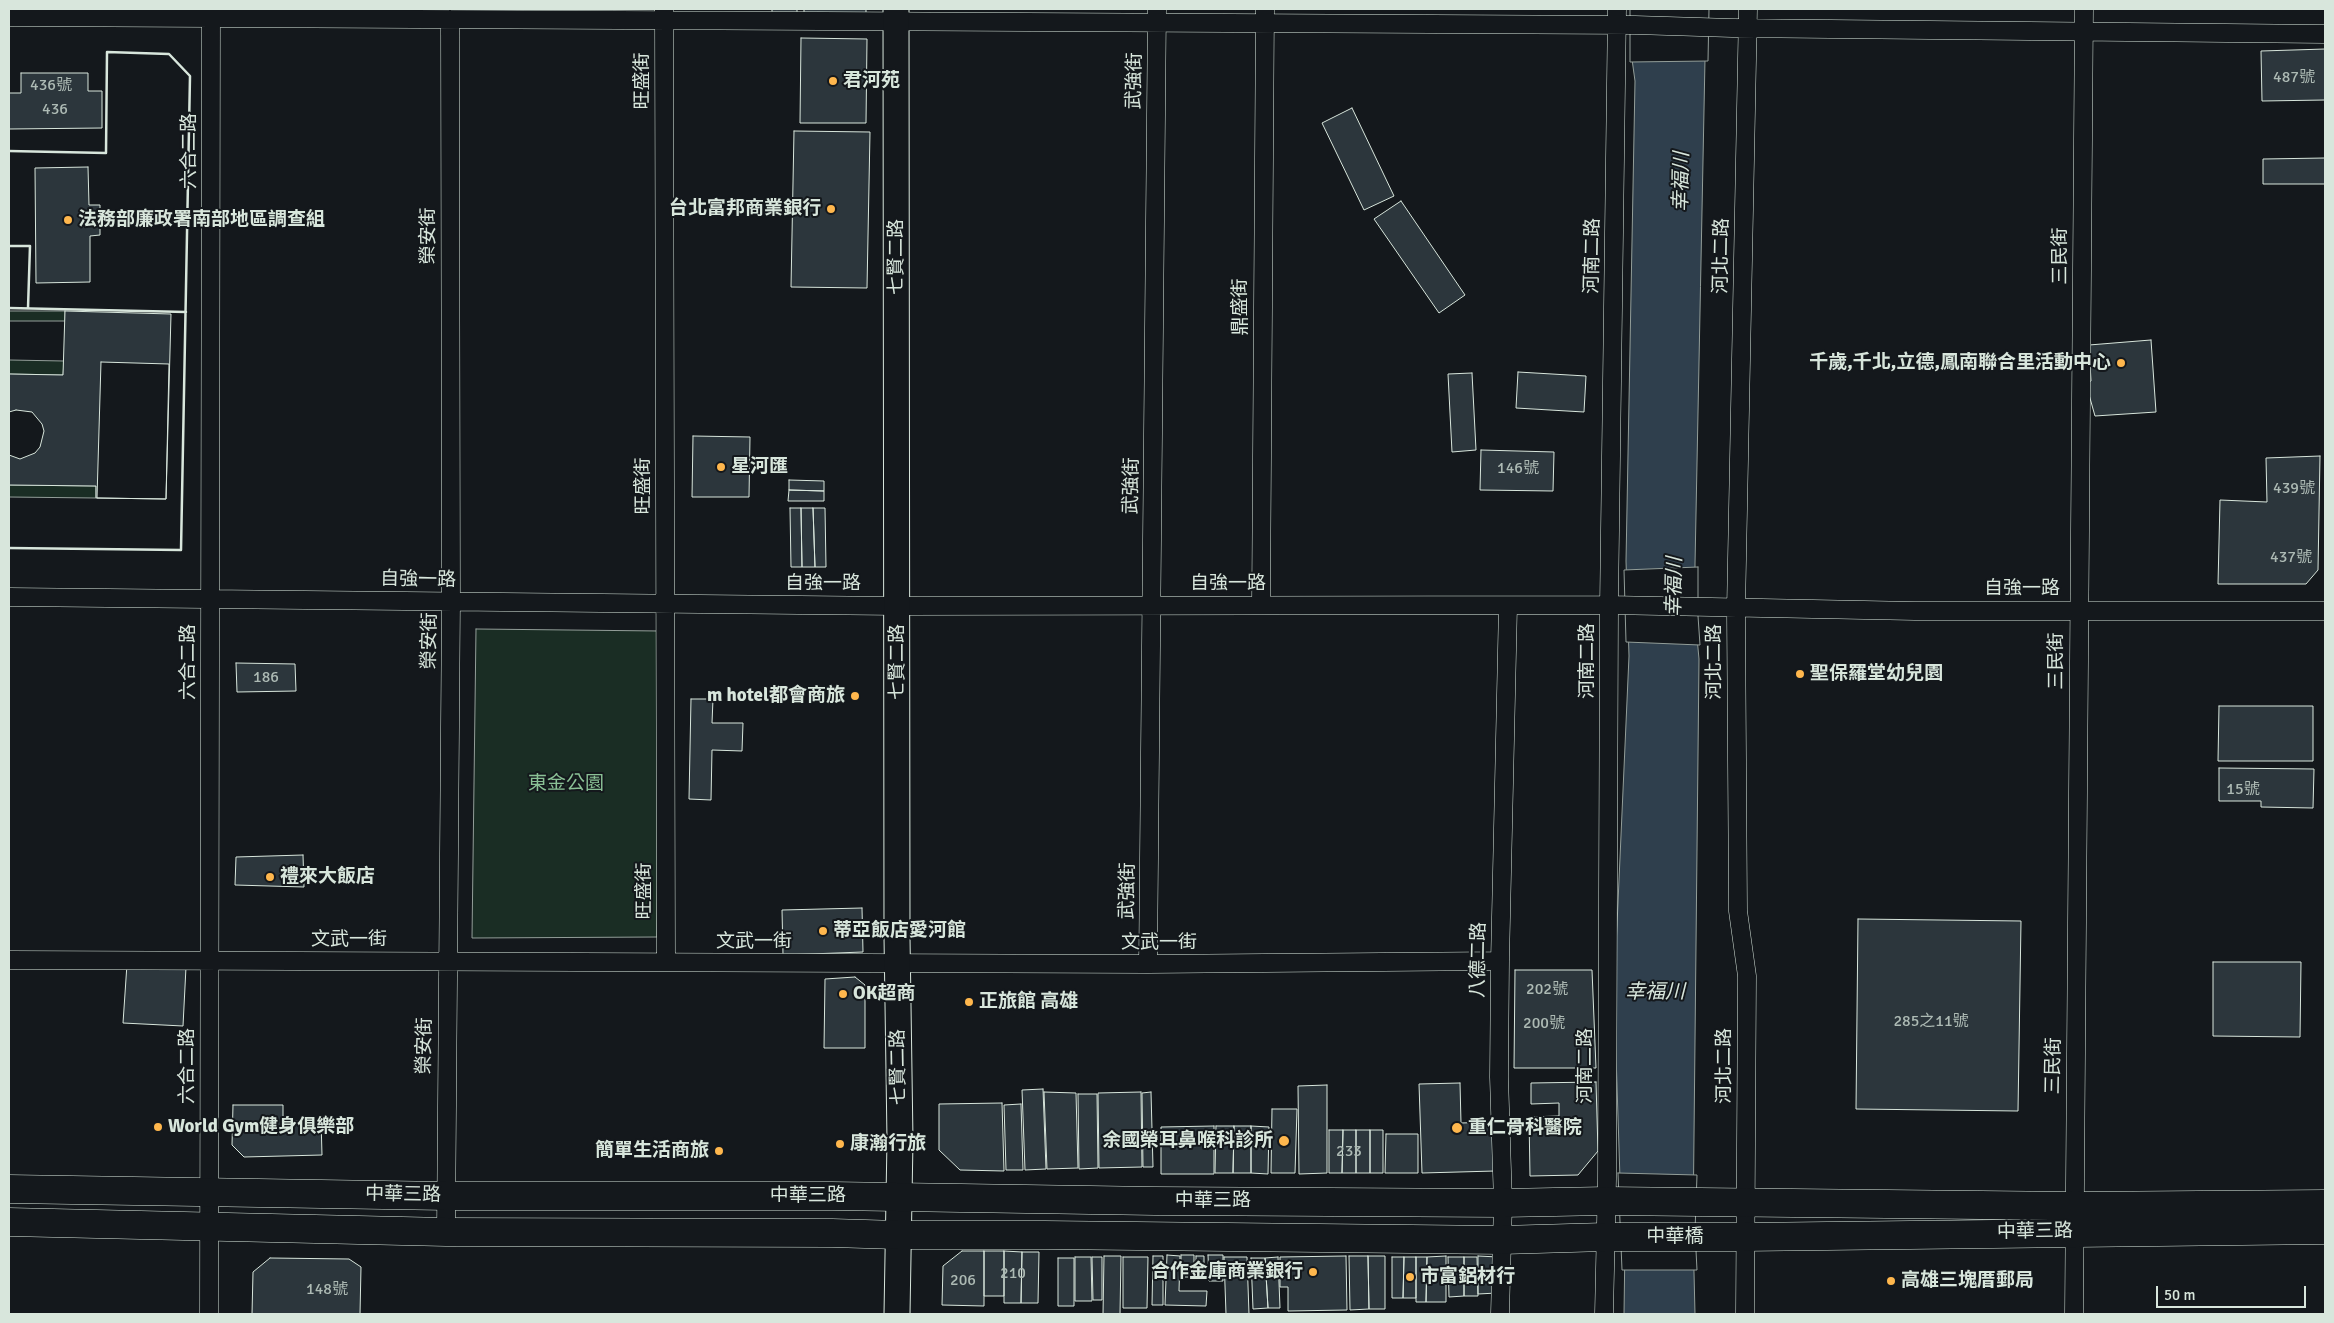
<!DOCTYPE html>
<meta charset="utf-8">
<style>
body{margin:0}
#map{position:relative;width:2334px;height:1323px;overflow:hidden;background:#14181c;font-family:Signika,sans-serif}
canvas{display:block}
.frame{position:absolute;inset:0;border:10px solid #d8e6dc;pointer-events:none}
.scale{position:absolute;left:2156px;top:1286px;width:150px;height:22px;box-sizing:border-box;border:2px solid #d8e6dc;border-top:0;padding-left:6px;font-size:15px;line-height:18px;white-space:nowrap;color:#d8e6dc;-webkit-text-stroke:4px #14181c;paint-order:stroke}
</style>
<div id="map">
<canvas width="2334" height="1323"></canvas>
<div class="frame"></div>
<div class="scale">50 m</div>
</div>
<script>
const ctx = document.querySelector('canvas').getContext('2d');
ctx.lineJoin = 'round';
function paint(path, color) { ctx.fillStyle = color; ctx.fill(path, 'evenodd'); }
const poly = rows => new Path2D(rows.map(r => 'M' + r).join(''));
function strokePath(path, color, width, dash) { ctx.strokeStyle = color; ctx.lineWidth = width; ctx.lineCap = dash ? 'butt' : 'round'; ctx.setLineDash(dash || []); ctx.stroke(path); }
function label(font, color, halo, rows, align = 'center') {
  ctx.font = font + ' Signika,"Noto Sans TC",sans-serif'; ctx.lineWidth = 4; ctx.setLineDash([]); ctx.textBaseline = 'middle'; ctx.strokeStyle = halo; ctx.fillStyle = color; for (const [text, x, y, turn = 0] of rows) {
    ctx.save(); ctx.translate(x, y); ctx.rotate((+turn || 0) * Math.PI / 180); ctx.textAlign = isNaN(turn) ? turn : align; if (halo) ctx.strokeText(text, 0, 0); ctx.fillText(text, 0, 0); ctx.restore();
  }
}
const green = poly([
 [9,311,65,311,65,321,9,321,9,311],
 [9,360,64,361,63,375,9,374,9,360],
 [9,485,96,486,96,498,9,497,9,485],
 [476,629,660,631,657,937,472,938,476,629]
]);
const water = poly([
 [1706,9,1695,564,1695,616,1699,659,1693,1231,1695,1314,1624,1314,1625,1242,1620,1179,1614,992,1629,656,1626,561,1635,81,1631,52,1706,9]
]);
const pier = poly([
 [1630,9,1709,9,1708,61,1630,62,1630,9],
 [1698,567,1698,616,1700,645,1626,642,1624,570,1698,567],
 [1618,1173,1697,1175,1695,1231,1697,1270,1622,1270,1618,1173]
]);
const building = poly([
 [772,9,797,9,797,13,772,14,772,9],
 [804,9,866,9,866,13,804,13,804,9],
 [801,38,867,39,866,123,800,123,801,38],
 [2325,49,2325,100,2262,101,2261,51,2325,49],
 [21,73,88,73,88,91,102,91,102,128,9,129,9,93,21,93,21,73],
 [1352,108,1394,196,1364,210,1322,123,1352,108],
 [794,131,870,132,867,288,791,287,794,131],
 [2325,158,2325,184,2263,184,2263,159,2325,158],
 [88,167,89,205,100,205,100,235,90,236,90,282,36,283,35,168,88,167],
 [1401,201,1465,295,1439,313,1374,219,1401,201],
 [65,311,171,314,166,499,96,498,96,486,9,485,9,374,63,375,65,311],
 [101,362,169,364,166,499,97,498,101,362],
 [2151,340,2156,412,2095,416,2086,384,2091,381,2089,345,2151,340],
 [1518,372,1586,376,1584,412,1516,408,1518,372],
 [1472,373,1476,450,1452,452,1448,374,1472,373],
 [16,410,32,412,42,424,44,431,40,447,35,453,20,459,9,455,9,412,16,410],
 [693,436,750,437,749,497,692,497,693,436],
 [1481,450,1554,452,1553,491,1480,490,1481,450],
 [2320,456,2318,570,2306,584,2218,584,2220,500,2267,502,2266,458,2320,456],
 [789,480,824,481,824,491,789,490,789,480],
 [789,490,824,491,824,501,788,501,789,490],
 [790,508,801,508,802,567,791,567,790,508],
 [801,508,813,508,815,567,802,567,801,508],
 [813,508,825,508,826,567,815,567,813,508],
 [236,663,295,664,296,691,237,692,236,663],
 [691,699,713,699,712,723,743,723,742,751,712,750,711,800,689,799,691,699],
 [2219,706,2313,706,2313,761,2218,761,2219,706],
 [2219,768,2314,769,2313,808,2261,807,2261,801,2219,801,2219,768],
 [303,855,304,887,235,885,236,857,303,855],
 [862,908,863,952,783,955,782,910,862,908],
 [1858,919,2021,921,2018,1111,1856,1109,1858,919],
 [2213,962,2301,962,2300,1037,2213,1036,2213,962],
 [127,964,186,967,183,1026,123,1023,127,964],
 [1515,970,1592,970,1596,1068,1514,1068,1515,970],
 [855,977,865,985,865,1048,824,1048,825,979,855,977],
 [1596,1082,1598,1151,1578,1175,1530,1176,1529,1117,1559,1116,1559,1103,1531,1104,1531,1083,1596,1082],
 [1460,1083,1461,1123,1494,1122,1495,1171,1422,1173,1419,1084,1460,1083],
 [1327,1085,1327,1173,1299,1174,1298,1086,1327,1085],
 [1043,1089,1046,1169,1025,1170,1022,1090,1043,1089],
 [1044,1092,1076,1093,1078,1168,1047,1169,1044,1092],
 [1141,1092,1142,1167,1099,1168,1098,1093,1141,1092],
 [1151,1092,1153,1167,1143,1167,1142,1093,1151,1092],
 [1078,1094,1097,1094,1098,1168,1079,1169,1078,1094],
 [1002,1103,1004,1171,960,1170,939,1150,939,1104,1002,1103],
 [1021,1104,1023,1170,1006,1170,1004,1105,1021,1104],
 [233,1105,283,1105,283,1122,321,1120,322,1155,244,1157,232,1145,233,1105],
 [1272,1109,1297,1109,1295,1173,1271,1173,1272,1109],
 [1214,1126,1214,1174,1161,1174,1161,1127,1214,1126],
 [1216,1126,1234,1126,1233,1173,1215,1173,1216,1126],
 [1234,1126,1251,1126,1251,1173,1233,1173,1234,1126],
 [1251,1126,1269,1127,1268,1174,1251,1173,1251,1126],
 [1329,1130,1343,1130,1342,1173,1329,1173,1329,1130],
 [1343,1130,1356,1130,1356,1173,1342,1173,1343,1130],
 [1356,1130,1370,1130,1370,1173,1356,1173,1356,1130],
 [1370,1130,1383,1130,1383,1173,1370,1173,1370,1130],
 [1386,1134,1418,1134,1418,1173,1385,1173,1386,1134],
 [962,1251,984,1251,984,1306,942,1305,943,1266,962,1251],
 [984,1251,1004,1251,1004,1296,984,1296,984,1251],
 [1004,1251,1022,1252,1021,1303,1004,1303,1004,1251],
 [1022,1252,1039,1252,1038,1303,1021,1303,1022,1252],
 [1167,1255,1180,1256,1179,1291,1207,1291,1206,1306,1165,1305,1167,1255],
 [1181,1255,1194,1255,1194,1277,1181,1277,1181,1255],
 [1208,1255,1223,1255,1223,1281,1209,1281,1208,1255],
 [1104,1256,1121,1256,1120,1314,1103,1314,1104,1256],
 [1153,1256,1163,1256,1163,1305,1152,1305,1153,1256],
 [1196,1256,1204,1256,1204,1277,1196,1277,1196,1256],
 [1346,1256,1347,1310,1288,1311,1288,1287,1280,1287,1280,1257,1346,1256],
 [1349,1256,1368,1256,1369,1309,1350,1310,1349,1256],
 [1368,1256,1385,1256,1385,1309,1369,1309,1368,1256],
 [1446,1256,1446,1302,1426,1302,1427,1257,1446,1256],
 [1478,1256,1498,1257,1497,1293,1478,1294,1478,1256],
 [1075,1257,1091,1257,1092,1301,1075,1301,1075,1257],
 [1092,1257,1102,1257,1102,1300,1093,1300,1092,1257],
 [1123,1257,1148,1257,1147,1308,1123,1308,1123,1257],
 [1224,1257,1247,1257,1249,1314,1226,1314,1224,1257],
 [1278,1257,1280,1308,1268,1308,1265,1258,1278,1257],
 [1392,1257,1404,1257,1403,1298,1392,1298,1392,1257],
 [1404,1257,1416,1257,1416,1298,1403,1298,1404,1257],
 [1416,1257,1427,1257,1426,1302,1416,1302,1416,1257],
 [1448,1257,1464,1257,1464,1296,1449,1297,1448,1257],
 [1464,1257,1477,1257,1478,1296,1464,1296,1464,1257],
 [270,1258,349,1259,361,1267,360,1314,252,1314,253,1272,270,1258],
 [1058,1258,1074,1258,1074,1306,1058,1306,1058,1258],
 [1251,1258,1265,1258,1268,1308,1253,1309,1251,1258]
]);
const street = poly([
 [664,9,666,962],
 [9,17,1635,25,1732,28,2325,34],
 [9,597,898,606,1609,605,1915,611,2325,611],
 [1261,605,1265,9],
 [9,960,1148,964,1500,961],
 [1148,964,1157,9],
 [446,1232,451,601,450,19],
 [209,1314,211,9],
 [1500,1314,1503,1203,1499,1077,1500,961,1508,606],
 [1604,1314,1607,1179,1609,605,1617,9],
 [1745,1314,1747,976,1738,911,1736,609,1748,9],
 [2074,1314,2084,9]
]);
const secondary = poly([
 [896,9,897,937,900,1140,897,1314]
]);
const primary = poly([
 [9,1189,446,1196,832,1196,1155,1201,1503,1203,1606,1201,2074,1206,2325,1204],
 [9,1222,446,1232,832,1233,898,1235,1045,1235,1502,1240,1605,1237,1744,1237,2325,1230]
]);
const wall = poly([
 [9,151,106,153,107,52,169,54,190,76,181,550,9,548],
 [9,246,30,246,28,308],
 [9,308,186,312]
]);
const markers = [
 [833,81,5,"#ffb74d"],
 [831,209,5,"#ffb74d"],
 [68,220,5,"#ffb74d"],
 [2121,363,5,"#ffb74d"],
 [721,467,5,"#ffb74d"],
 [1800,674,5,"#ffb74d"],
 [855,696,5,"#ffb74d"],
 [270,877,5,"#ffb74d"],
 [823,931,5,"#ffb74d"],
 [843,994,5,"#ffb74d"],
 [969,1002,5,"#ffb74d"],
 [158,1127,5,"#ffb74d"],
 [1457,1128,6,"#ffb74d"],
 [1284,1141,6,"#ffb74d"],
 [840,1144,5,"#ffb74d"],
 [719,1151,5,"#ffb74d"],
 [1313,1272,5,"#ffb74d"],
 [1410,1277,5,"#ffb74d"],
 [1891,1281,5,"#ffb74d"]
];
const numberNames = [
 ["487號",2294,78],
 ["436號",51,86],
 ["436",55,110],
 ["146號",1518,469],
 ["439號",2294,489],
 ["437號",2291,558],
 ["186",266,678],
 ["15號",2243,790],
 ["202號",1547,990],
 ["285之11號",1931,1022],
 ["200號",1544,1024],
 ["233",1349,1152],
 ["210",1013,1274],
 ["206",963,1281],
 ["148號",327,1290]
];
const streetNames = [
 ["旺盛街",643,81,-90],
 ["武強街",1135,81,-89],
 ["六合二路",190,151,-90],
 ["榮安街",429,236,-90],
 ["河南二路",1593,256,-89],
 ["河北二路",1722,256,-89],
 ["三民街",2061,256,-90],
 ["七賢二路",897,257,-90],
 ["鼎盛街",1241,307,-90],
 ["旺盛街",644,486,-90],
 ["武強街",1132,486,-89],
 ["自強一路",418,580,1],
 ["自強一路",823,584],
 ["自強一路",1228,584],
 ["自強一路",2022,589],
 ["榮安街",430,641,-89],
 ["河南二路",1588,661,-90],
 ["三民街",2057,661,-90],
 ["六合二路",189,662,-90],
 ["七賢二路",898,662,-90],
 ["河北二路",1715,662,-90],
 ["旺盛街",645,891,-90],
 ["武強街",1128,891,-89],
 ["文武一街",349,940],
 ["文武一街",754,942],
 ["文武一街",1159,943],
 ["八德二路",1479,960,-89],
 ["榮安街",425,1046,-89],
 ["六合二路",188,1066,-90],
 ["河南二路",1586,1066,-90],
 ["河北二路",1725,1066,-90],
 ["三民街",2054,1066,-89],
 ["七賢二路",899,1067,-91],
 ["中華三路",403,1195,1],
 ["中華三路",808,1196],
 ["中華三路",1213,1201],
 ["中華三路",2035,1232,-1],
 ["中華橋",1675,1237]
];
const poiNames = [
 ["君河苑",843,81],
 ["台北富邦商業銀行",821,209,"right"],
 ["法務部廉政署南部地區調查組",78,220],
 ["千歲,千北,立德,鳳南聯合里活動中心",2111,363,"right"],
 ["星河匯",731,467],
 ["聖保羅堂幼兒園",1810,674],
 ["m hotel都會商旅",845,696,"right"],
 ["禮來大飯店",280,877],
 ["蒂亞飯店愛河館",833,931],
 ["OK超商",853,994],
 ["正旅館 高雄",979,1002],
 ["World Gym健身俱樂部",168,1127],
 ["重仁骨科醫院",1468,1128],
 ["余國榮耳鼻喉科診所",1273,1141,"right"],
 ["康瀚行旅",850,1144],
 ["簡單生活商旅",709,1151,"right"],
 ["合作金庫商業銀行",1303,1272,"right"],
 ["市富鋁材行",1420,1277],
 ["高雄三塊厝郵局",1901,1281]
];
const parkNames = [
 ["東金公園",566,784]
];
const waterNames = [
 ["幸福川",1682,182,-89],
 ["幸福川",1675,587,-89],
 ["幸福川",1655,993]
];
paint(green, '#1a2d24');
strokePath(green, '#939e99', 1);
paint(water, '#2f3f4d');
strokePath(water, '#939e99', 1);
paint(pier, '#14181c');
strokePath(pier, '#939e99', 1);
paint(building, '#2c363c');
strokePath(building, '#d8e6dc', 1);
strokePath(street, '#d8e6dc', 19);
strokePath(secondary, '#d8e6dc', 27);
strokePath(primary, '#d8e6dc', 29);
strokePath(street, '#14181c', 18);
strokePath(secondary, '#14181c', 25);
strokePath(primary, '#14181c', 28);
strokePath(wall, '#d8e6dc', 2.5);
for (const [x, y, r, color] of markers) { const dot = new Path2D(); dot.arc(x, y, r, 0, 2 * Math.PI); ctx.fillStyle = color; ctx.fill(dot); strokePath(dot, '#14181c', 2); }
label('16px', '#adbab4', null, numberNames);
label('19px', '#d8e6dc', '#14181c', streetNames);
label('bold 19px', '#d8e6dc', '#14181c', poiNames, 'left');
label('19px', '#8ac095', '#14181c', parkNames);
label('italic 20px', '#d8e6dc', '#14181c', waterNames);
</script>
